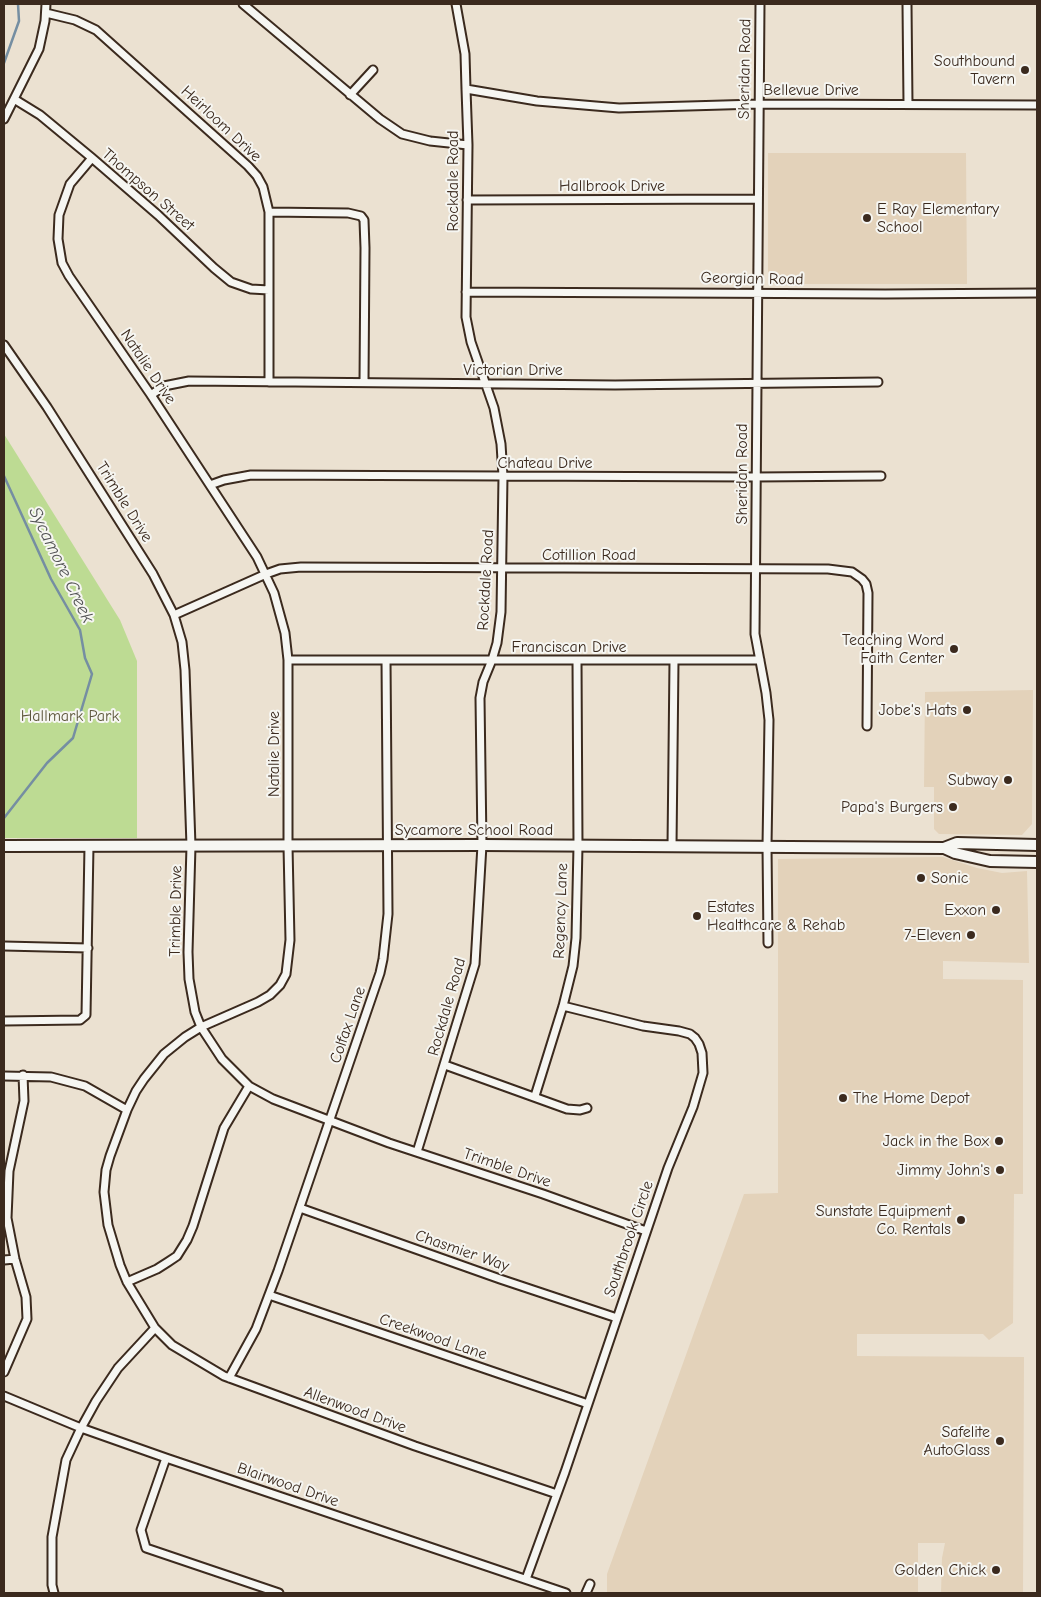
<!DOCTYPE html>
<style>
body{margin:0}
#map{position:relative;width:1041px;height:1597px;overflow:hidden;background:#ebe1d1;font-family:"Comic Neue",sans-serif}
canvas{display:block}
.frame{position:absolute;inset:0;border:5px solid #3b2a1e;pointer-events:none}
</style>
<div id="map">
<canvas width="1041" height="1597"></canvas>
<div class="frame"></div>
</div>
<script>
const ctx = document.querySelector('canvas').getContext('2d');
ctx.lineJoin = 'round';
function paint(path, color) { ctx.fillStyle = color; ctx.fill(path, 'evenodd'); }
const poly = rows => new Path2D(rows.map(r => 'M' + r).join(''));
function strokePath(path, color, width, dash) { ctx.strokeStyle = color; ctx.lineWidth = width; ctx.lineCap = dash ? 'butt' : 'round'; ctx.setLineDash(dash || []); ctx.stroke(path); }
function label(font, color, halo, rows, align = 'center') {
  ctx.font = font + ' "Comic Neue",sans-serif'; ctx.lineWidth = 4; ctx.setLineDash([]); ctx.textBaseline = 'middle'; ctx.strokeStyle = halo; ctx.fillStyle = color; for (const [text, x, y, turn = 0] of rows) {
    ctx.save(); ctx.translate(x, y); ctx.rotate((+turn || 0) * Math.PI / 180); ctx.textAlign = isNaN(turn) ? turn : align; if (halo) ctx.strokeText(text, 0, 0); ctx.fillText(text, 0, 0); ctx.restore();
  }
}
const built = poly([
 [768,153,966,153,967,284,768,284],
 [1033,690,1032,824,1022,835,939,834,934,829,934,787,924,787,925,692],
 [943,857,977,868,1002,873,1027,871,1029,963,943,961,943,979,1023,980,1023,1194,1014,1194,1013,1323,989,1340,983,1334,857,1334,857,1356,1024,1357,1023,1593,941,1593,942,1558,945,1543,918,1543,918,1593,607,1593,607,1574,744,1194,778,1193,778,859]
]);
const green = poly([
 [4,434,120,620,137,661,137,838,4,838]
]);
const stream = poly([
 [4,63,19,21,18,4],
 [4,476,51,579,80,630,85,658,92,674,73,738,47,763,4,818]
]);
const minor = poly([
 [243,4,380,119,402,134,430,141,468,145],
 [760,4,755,634,766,693,769,720,767,846,768,943],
 [907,4,908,104],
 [46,13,75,20,96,30,248,166,257,176,263,187,269,212,269,382],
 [466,89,537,101,619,108,758,104,1037,105],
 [350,95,373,70],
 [14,99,40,115,92,158,158,215,214,268,231,282,251,289,269,290],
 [4,119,39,49,45,21,46,4],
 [92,158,70,184,59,215,58,239,62,263,69,276,151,395,257,557,274,593,285,633,288,660,288,846,290,940,286,974,280,985,270,995,258,1002,201,1027,185,1037,164,1054,144,1079,136,1091,127,1110,110,1156,106,1170,104,1192,108,1225,120,1265,127,1282,155,1328,172,1345,224,1376,415,1446,557,1494],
 [467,200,758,199],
 [269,212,348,213,361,216,364,220,365,248,364,382],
 [466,292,885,294,1037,293],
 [4,345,47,407,153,574,174,615,182,642,185,670,191,846,188,952,189,979,195,1012,201,1027,222,1059,249,1086,273,1099,389,1143,543,1194,646,1231],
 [151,395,164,386,189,381,615,385,878,382],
 [210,485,224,480,251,475,756,477,881,476],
 [174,615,266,574,280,569,301,567,828,569,852,572,862,579,866,584,868,593,867,726],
 [288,660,760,660],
 [672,846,674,661],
 [4,946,88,948],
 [4,1021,80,1020,86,1015,89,846],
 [445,1065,567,1109,580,1110,587,1108],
 [4,1076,51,1077,85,1086,127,1110],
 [535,1096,563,1006,573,966,576,938,578,846,577,660],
 [417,1152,475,964,482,845,480,698,483,682,492,660,497,643,501,612,503,476,501,444,494,408,471,342,466,317,468,145,466,89,465,54,456,4],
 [300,1208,500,1279,617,1318],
 [4,1260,15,1259],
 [127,1282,157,1269,168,1262,177,1256,187,1240,193,1226,224,1128,249,1086],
 [269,1295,588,1404],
 [4,1372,27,1319,26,1297,15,1259,7,1218,9,1171,24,1101,23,1075],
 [229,1378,256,1329,278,1271,380,973,383,959,388,914,386,660],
 [4,1396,81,1428,166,1458,566,1593],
 [166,1458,141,1530,146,1548,279,1593],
 [526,1579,565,1472,668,1168,693,1107,703,1073,702,1053,699,1044,695,1038,690,1034,679,1031,643,1026,563,1006],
 [54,1593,52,1585,52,1537,66,1460,80,1430,96,1401,118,1368,155,1328],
 [586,1593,590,1584]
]);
const secondary = poly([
 [4,846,482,845,944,848,957,843,1037,845],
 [944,848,955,853,990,861,1037,862]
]);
const markers = [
 [1025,70,5,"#3b2a1e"],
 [867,218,5,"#3b2a1e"],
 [954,649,5,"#3b2a1e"],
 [967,710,5,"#3b2a1e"],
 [1008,780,5,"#3b2a1e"],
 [953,807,5,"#3b2a1e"],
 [921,878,5,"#3b2a1e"],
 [996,910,5,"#3b2a1e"],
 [697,916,5,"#3b2a1e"],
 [971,935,5,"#3b2a1e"],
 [843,1098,5,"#3b2a1e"],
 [999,1141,5,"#3b2a1e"],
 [1000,1170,5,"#3b2a1e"],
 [961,1220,5,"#3b2a1e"],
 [1000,1441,5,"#3b2a1e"],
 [996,1570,5,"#3b2a1e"]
];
const poiNames = [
 ["Southbound",1015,61],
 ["Tavern",1015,79],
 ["E Ray Elementary",877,209,"left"],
 ["School",877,227,"left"],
 ["Teaching Word",944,640],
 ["Faith Center",944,658],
 ["Jobe's Hats",957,710],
 ["Subway",998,780],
 ["Papa's Burgers",943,807],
 ["Sonic",931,878,"left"],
 ["Estates",707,907,"left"],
 ["Healthcare & Rehab",707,925,"left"],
 ["Exxon",986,910],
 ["7-Eleven",961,935],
 ["The Home Depot",853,1098,"left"],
 ["Jack in the Box",989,1141],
 ["Jimmy John's",990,1170],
 ["Sunstate Equipment",951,1211],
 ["Co. Rentals",951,1229],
 ["Safelite",990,1432],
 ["AutoGlass",990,1450],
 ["Golden Chick",986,1570]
];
const streetNames = [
 ["Sheridan Road",745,69,-89],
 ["Bellevue Drive",811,90],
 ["Heirloom Drive",221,124,43],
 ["Rockdale Road",453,181,-90],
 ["Hallbrook Drive",612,186],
 ["Thompson Street",148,190,41],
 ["Georgian Road",752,279,1],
 ["Natalie Drive",148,367,56],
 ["Victorian Drive",513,370],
 ["Chateau Drive",545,463],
 ["Sheridan Road",742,474,-90],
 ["Trimble Drive",124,502,58],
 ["Cotillion Road",589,555],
 ["Rockdale Road",486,580,-87],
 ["Franciscan Drive",569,647],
 ["Natalie Drive",274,754,-90],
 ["Sycamore School Road",474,830],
 ["Trimble Drive",176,911,-89],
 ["Regency Lane",561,911,-88],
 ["Rockdale Road",447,1007,-74],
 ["Colfax Lane",348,1025,-71],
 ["Trimble Drive",507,1168,19],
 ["Southbrook Circle",629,1239,-71],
 ["Chasmier Way",462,1251,19],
 ["Creekwood Lane",433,1337,19],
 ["Allenwood Drive",355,1410,20],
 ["Blairwood Drive",288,1485,19]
];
const parkNames = [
 ["Hallmark Park",70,716]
];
const waterNames = [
 ["Sycamore Creek",61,565,64]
];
paint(built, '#e3d2ba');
paint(green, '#bddb93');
strokePath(stream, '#758ea2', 2.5);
strokePath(minor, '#3b2a1e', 11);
strokePath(secondary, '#3b2a1e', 14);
strokePath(minor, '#f6f6f2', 7);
strokePath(secondary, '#f6f6f2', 10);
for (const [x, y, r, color] of markers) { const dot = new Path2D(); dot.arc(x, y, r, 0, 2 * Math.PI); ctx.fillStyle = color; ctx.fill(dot); strokePath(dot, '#f6f6f2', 2); }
label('16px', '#3b2a1e', '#f6f6f2', poiNames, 'right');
label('16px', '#3b2a1e', '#f6f6f2', streetNames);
label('16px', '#5c563b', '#f6f6f2', parkNames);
label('italic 18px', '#535455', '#f6f6f2', waterNames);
</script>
